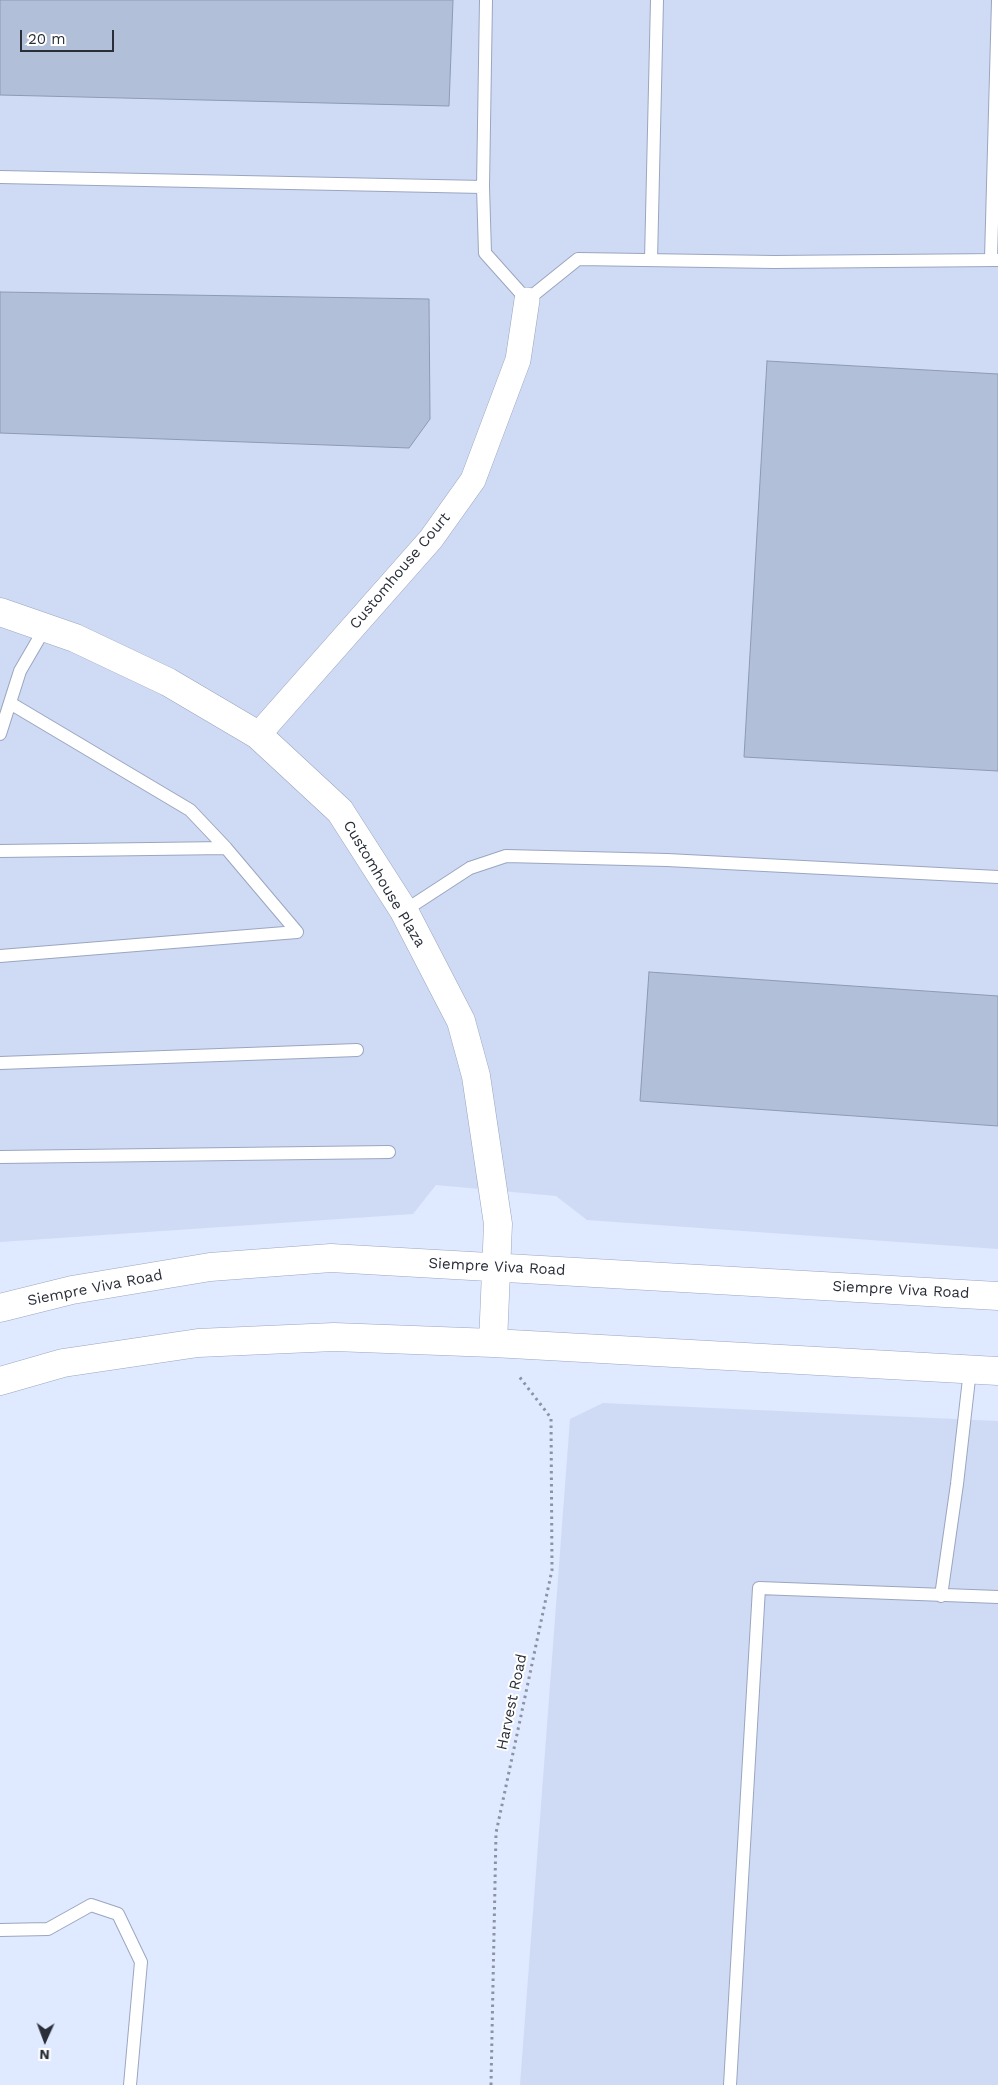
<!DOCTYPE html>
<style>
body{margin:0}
#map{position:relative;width:998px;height:2085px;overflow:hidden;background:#dfe9ff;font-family:"Work Sans",sans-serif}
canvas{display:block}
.north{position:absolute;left:20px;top:2015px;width:50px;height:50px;-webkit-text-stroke:4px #fff;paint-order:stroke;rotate:182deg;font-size:14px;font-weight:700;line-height:20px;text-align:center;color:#292e38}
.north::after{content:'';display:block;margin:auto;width:18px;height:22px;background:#292e38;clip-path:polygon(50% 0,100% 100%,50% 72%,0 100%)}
.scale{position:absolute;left:20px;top:30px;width:94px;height:22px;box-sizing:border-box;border:2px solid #292e38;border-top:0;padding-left:6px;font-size:15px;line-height:18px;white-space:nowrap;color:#292e38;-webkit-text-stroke:4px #fff;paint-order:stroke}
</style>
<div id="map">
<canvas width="998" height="2085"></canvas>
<div class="north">N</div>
<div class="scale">20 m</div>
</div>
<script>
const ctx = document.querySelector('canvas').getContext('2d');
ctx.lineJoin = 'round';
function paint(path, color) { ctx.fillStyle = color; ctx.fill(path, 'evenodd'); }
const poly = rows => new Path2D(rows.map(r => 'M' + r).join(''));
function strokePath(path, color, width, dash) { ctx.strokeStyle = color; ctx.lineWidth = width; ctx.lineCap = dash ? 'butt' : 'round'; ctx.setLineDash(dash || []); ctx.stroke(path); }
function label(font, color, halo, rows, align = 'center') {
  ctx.font = font + ' "Work Sans",sans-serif'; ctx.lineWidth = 4; ctx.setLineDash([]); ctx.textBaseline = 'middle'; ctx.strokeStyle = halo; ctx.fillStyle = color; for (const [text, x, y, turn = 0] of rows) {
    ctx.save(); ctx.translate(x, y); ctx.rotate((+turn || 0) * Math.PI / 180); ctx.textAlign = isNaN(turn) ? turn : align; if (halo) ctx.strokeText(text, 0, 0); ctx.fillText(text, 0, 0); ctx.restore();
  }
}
const built = poly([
 [0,0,998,0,998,1249,587,1220,556,1196,436,1185,413,1214,0,1242],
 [603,1403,998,1421,998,2085,520,2085,570,1419]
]);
const building = poly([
 [0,0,453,0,449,106,0,95,0,0],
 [0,292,429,299,430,419,409,448,0,433,0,292],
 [767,361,998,374,998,771,744,757,767,361],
 [649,972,998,996,998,1126,640,1101,649,972]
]);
const path = poly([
 [491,2085,496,1833,552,1570,551,1418,518,1375]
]);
const lane = poly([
 [0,177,483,187,485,253,527,300,578,259,774,262,998,260],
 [483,187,486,0],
 [991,259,998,1],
 [651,260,657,0],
 [10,703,190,810,226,848,297,932],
 [0,734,20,671,45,628],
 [0,851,226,848],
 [404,911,470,868,506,856,667,860,998,877],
 [0,956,297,932],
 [0,1063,357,1050],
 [0,1157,389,1152],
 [941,1596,957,1484,970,1370],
 [0,1930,48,1929,91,1905,118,1914,141,1962,130,2085],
 [730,2085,759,1588,998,1597]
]);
const street = poly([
 [258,735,431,539,473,480,518,360,527,300]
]);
const secondary = poly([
 [0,612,75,638,168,682,258,735,340,811,404,911,461,1021,476,1076,498,1224,493,1343],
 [0,1308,72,1290,210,1267,331,1258,998,1296],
 [0,1381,63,1363,198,1343,334,1337,493,1343,998,1371]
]);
const streetNames = [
 ["Customhouse Court",400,571,-50],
 ["Customhouse Plaza",384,884,59],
 ["Siempre Viva Road",497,1267,3],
 ["Siempre Viva Road",95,1288,-11],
 ["Siempre Viva Road",901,1290,3],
 ["Harvest Road",512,1702,-78]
];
paint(built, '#cfdbf5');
paint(building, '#b2bfd8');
strokePath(building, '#8e9ab3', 1);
strokePath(lane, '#9aa6bf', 14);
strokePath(street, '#9aa6bf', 26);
strokePath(secondary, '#9aa6bf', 29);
strokePath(path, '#8b93a3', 3, [2.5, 4]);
strokePath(lane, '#fff', 12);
strokePath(street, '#fff', 25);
strokePath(secondary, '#fff', 28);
label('15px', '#292e38', '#fff', streetNames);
</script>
